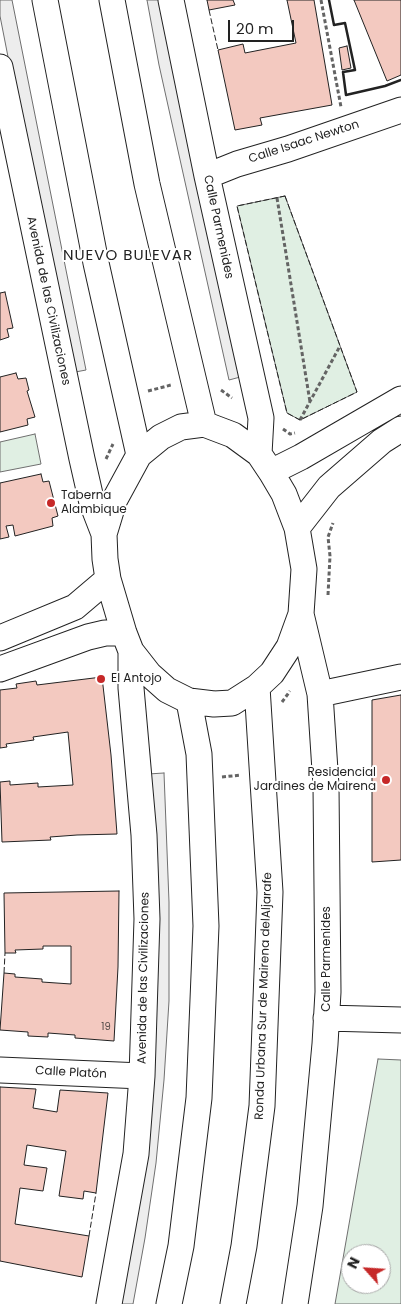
<!DOCTYPE html>
<meta charset="utf-8">
<style>
body{margin:0}
#map{position:relative;width:401px;height:1304px;overflow:hidden;background:#fff;font-family:Poppins,sans-serif}
canvas{display:block}
.north{position:absolute;left:341px;top:1244px;width:50px;height:50px;box-sizing:border-box;background:#fff;border:1px solid #a7a7a7;border-radius:50%;rotate:296deg;font-size:14px;font-weight:700;line-height:20px;text-align:center;color:#222}
.north::after{content:'';display:block;margin:auto;width:18px;height:22px;background:#c62828;clip-path:polygon(50% 0,100% 100%,50% 72%,0 100%)}
.scale{position:absolute;left:228px;top:20px;width:66px;height:22px;box-sizing:border-box;border:2px solid #222;border-top:0;padding-left:6px;font-size:15px;line-height:18px;white-space:nowrap;color:#222;-webkit-text-stroke:4px #fff;paint-order:stroke}
</style>
<div id="map">
<canvas width="401" height="1304"></canvas>
<div class="north">N</div>
<div class="scale">20 m</div>
</div>
<script>
const ctx = document.querySelector('canvas').getContext('2d');
ctx.lineJoin = 'round';
function paint(path, color) { ctx.fillStyle = color; ctx.fill(path, 'evenodd'); }
const poly = rows => new Path2D(rows.map(r => 'M' + r).join(''));
function strokePath(path, color, width, dash) { ctx.strokeStyle = color; ctx.lineWidth = width; ctx.lineCap = dash ? 'butt' : 'round'; ctx.setLineDash(dash || []); ctx.stroke(path); }
function label(font, color, halo, rows, align = 'center') {
  ctx.font = font + ' Poppins,sans-serif'; ctx.lineWidth = 4; ctx.setLineDash([]); ctx.textBaseline = 'middle'; ctx.strokeStyle = halo; ctx.fillStyle = color; for (const [text, x, y, turn = 0] of rows) {
    ctx.save(); ctx.translate(x, y); ctx.rotate((+turn || 0) * Math.PI / 180); ctx.textAlign = isNaN(turn) ? turn : align; if (halo) ctx.strokeText(text, 0, 0); ctx.fillText(text, 0, 0); ctx.restore();
  }
}
const green = poly([
 [285,196,357,392,300,420,287,413,237,206,285,196],
 [35,434,41,464,0,472,0,442,35,434],
 [378,1059,401,1060,401,1304,335,1304,378,1059],
 [351,1254,381,1254,381,1284,351,1284,351,1254]
]);
const parking = poly([
 [0,0,12,0,86,370,70,373,0,16,0,0],
 [147,0,164,0,244,376,229,380,159,65,147,0],
 [164,773,169,902,169,1001,164,1080,156,1163,145,1238,133,1304,116,1304,148,774,164,773]
]);
const building = poly([
 [207,0,233,0,235,5,209,10,207,0],
 [287,0,314,0,332,105,260,118,262,125,235,130,218,50,243,44,245,53,296,43,287,0],
 [354,0,401,0,401,75,387,81,354,0],
 [347,46,351,68,342,70,339,48,347,46],
 [5,292,13,328,7,329,9,337,0,340,0,293,5,292],
 [16,373,18,379,26,378,29,390,27,391,35,417,27,419,28,425,0,432,0,377,16,373],
 [41,474,43,482,49,481,58,516,52,518,53,526,15,536,13,525,6,526,9,537,0,539,0,483,41,474],
 [102,677,111,755,117,834,77,835,50,837,51,840,2,842,0,782,10,781,10,785,38,783,38,787,73,785,68,732,33,737,34,740,6,744,7,747,0,748,0,690,17,688,16,684,36,681,37,685,102,677],
 [401,695,401,860,372,862,372,700,401,695],
 [119,891,118,967,114,1041,75,1038,75,1035,48,1033,48,1037,28,1036,28,1032,0,1030,4,973,15,974,15,977,42,979,42,982,71,984,71,946,43,946,43,949,15,950,16,953,5,953,4,893,119,891],
 [0,1087,36,1089,33,1108,57,1112,60,1090,108,1093,96,1193,84,1191,83,1199,59,1196,66,1151,27,1145,24,1165,47,1168,43,1191,20,1188,15,1224,89,1236,82,1277,0,1261,0,1087]
]);
const path = poly([
 [321,0,341,107],
 [277,198,310,402],
 [221,390,232,398],
 [148,391,171,385],
 [300,420,340,346],
 [283,429,290,434,295,433],
 [106,459,113,444],
 [328,595,330,556,328,537,333,523],
 [282,702,290,691],
 [222,777,241,775]
]);
const minor = poly([
 [45,0,96,263,139,455],
 [112,0,147,184,204,424],
 [171,0,207,176,261,418,259,454],
 [0,67,82,459,92,503,104,534],
 [207,176,237,164,288,149,401,110],
 [204,424,233,435,259,454,271,472,284,494,297,528,304,569,301,614,289,647,272,673,257,687,232,703,214,704,189,701,167,690,149,674,131,651,124,633,108,579,105,559,104,534,114,501,139,455,161,437,181,427,204,424],
 [271,472,301,457,401,399],
 [297,528,329,487,382,441,401,429],
 [0,638,75,607,108,579],
 [0,669,88,637,105,633,124,633],
 [320,694,401,677],
 [326,1018,401,1020],
 [0,1070,142,1076],
 [109,1304,136,1154,142,1076,147,919,144,835,131,688,131,651],
 [169,1304,181,1246,199,1098,206,926,199,754,189,701],
 [233,1304,244,1246,262,1106,270,892,257,687],
 [295,1304,310,1206,325,1044,328,992,326,786,320,694,301,614]
]);
const fence = poly([
 [209,10,218,50],
 [285,196,357,392,300,420,287,413,237,206,285,196],
 [4,973,5,953],
 [89,1236,96,1193]
]);
const wall = poly([
 [329,0,334,25,345,23,355,70,343,72,346,95,385,86,401,80]
]);
const markers = [
 [51,503,5,"#c62828"],
 [101,679,5,"#c62828"],
 [386,780,5,"#c62828"]
];
const numberNames = [
 ["19",106,1027]
];
const streetNames = [
 ["Calle Isaac Newton",304,142,-18],
 ["Calle Parmenides",218,227,78],
 ["Avenida de las Civilizaciones",48,301,78],
 ["Calle Parmenides",327,959,-90],
 ["Avenida de las Civilizaciones",144,978,-89],
 ["Ronda Urbana Sur de Mairena delAljarafe",264,996,-88],
 ["Calle Platón",71,1073,3]
];
const poiNames = [
 ["Taberna",61,496],
 ["Alambique",61,510],
 ["El Antojo",111,679],
 ["Residencial",376,773,"right"],
 ["Jardines de Mairena",376,787,"right"]
];
const quarterNames = [
 ["NUEVO BULEVAR",128,256]
];
paint(green, '#e0efe3');
strokePath(green, '#6f6f6f', 1);
paint(parking, '#ededed');
strokePath(parking, '#6f6f6f', 1);
paint(building, '#f3c9c0');
strokePath(building, '#222', 1);
strokePath(minor, '#222', 27);
strokePath(path, '#646464', 3, [4, 2.5]);
strokePath(minor, '#fff', 25);
strokePath(fence, '#222', 1, [6, 2.5]);
strokePath(wall, '#222', 2.5);
for (const [x, y, r, color] of markers) { const dot = new Path2D(); dot.arc(x, y, r, 0, 2 * Math.PI); ctx.fillStyle = color; ctx.fill(dot); strokePath(dot, '#fff', 2); }
label('10px', '#564c4a', null, numberNames);
label('12px', '#222', '#fff', streetNames);
label('12px', '#222', '#fff', poiNames, 'left');
ctx.letterSpacing = '1px';
label('15px', '#222', '#fff', quarterNames);
ctx.letterSpacing = '0px';
</script>
